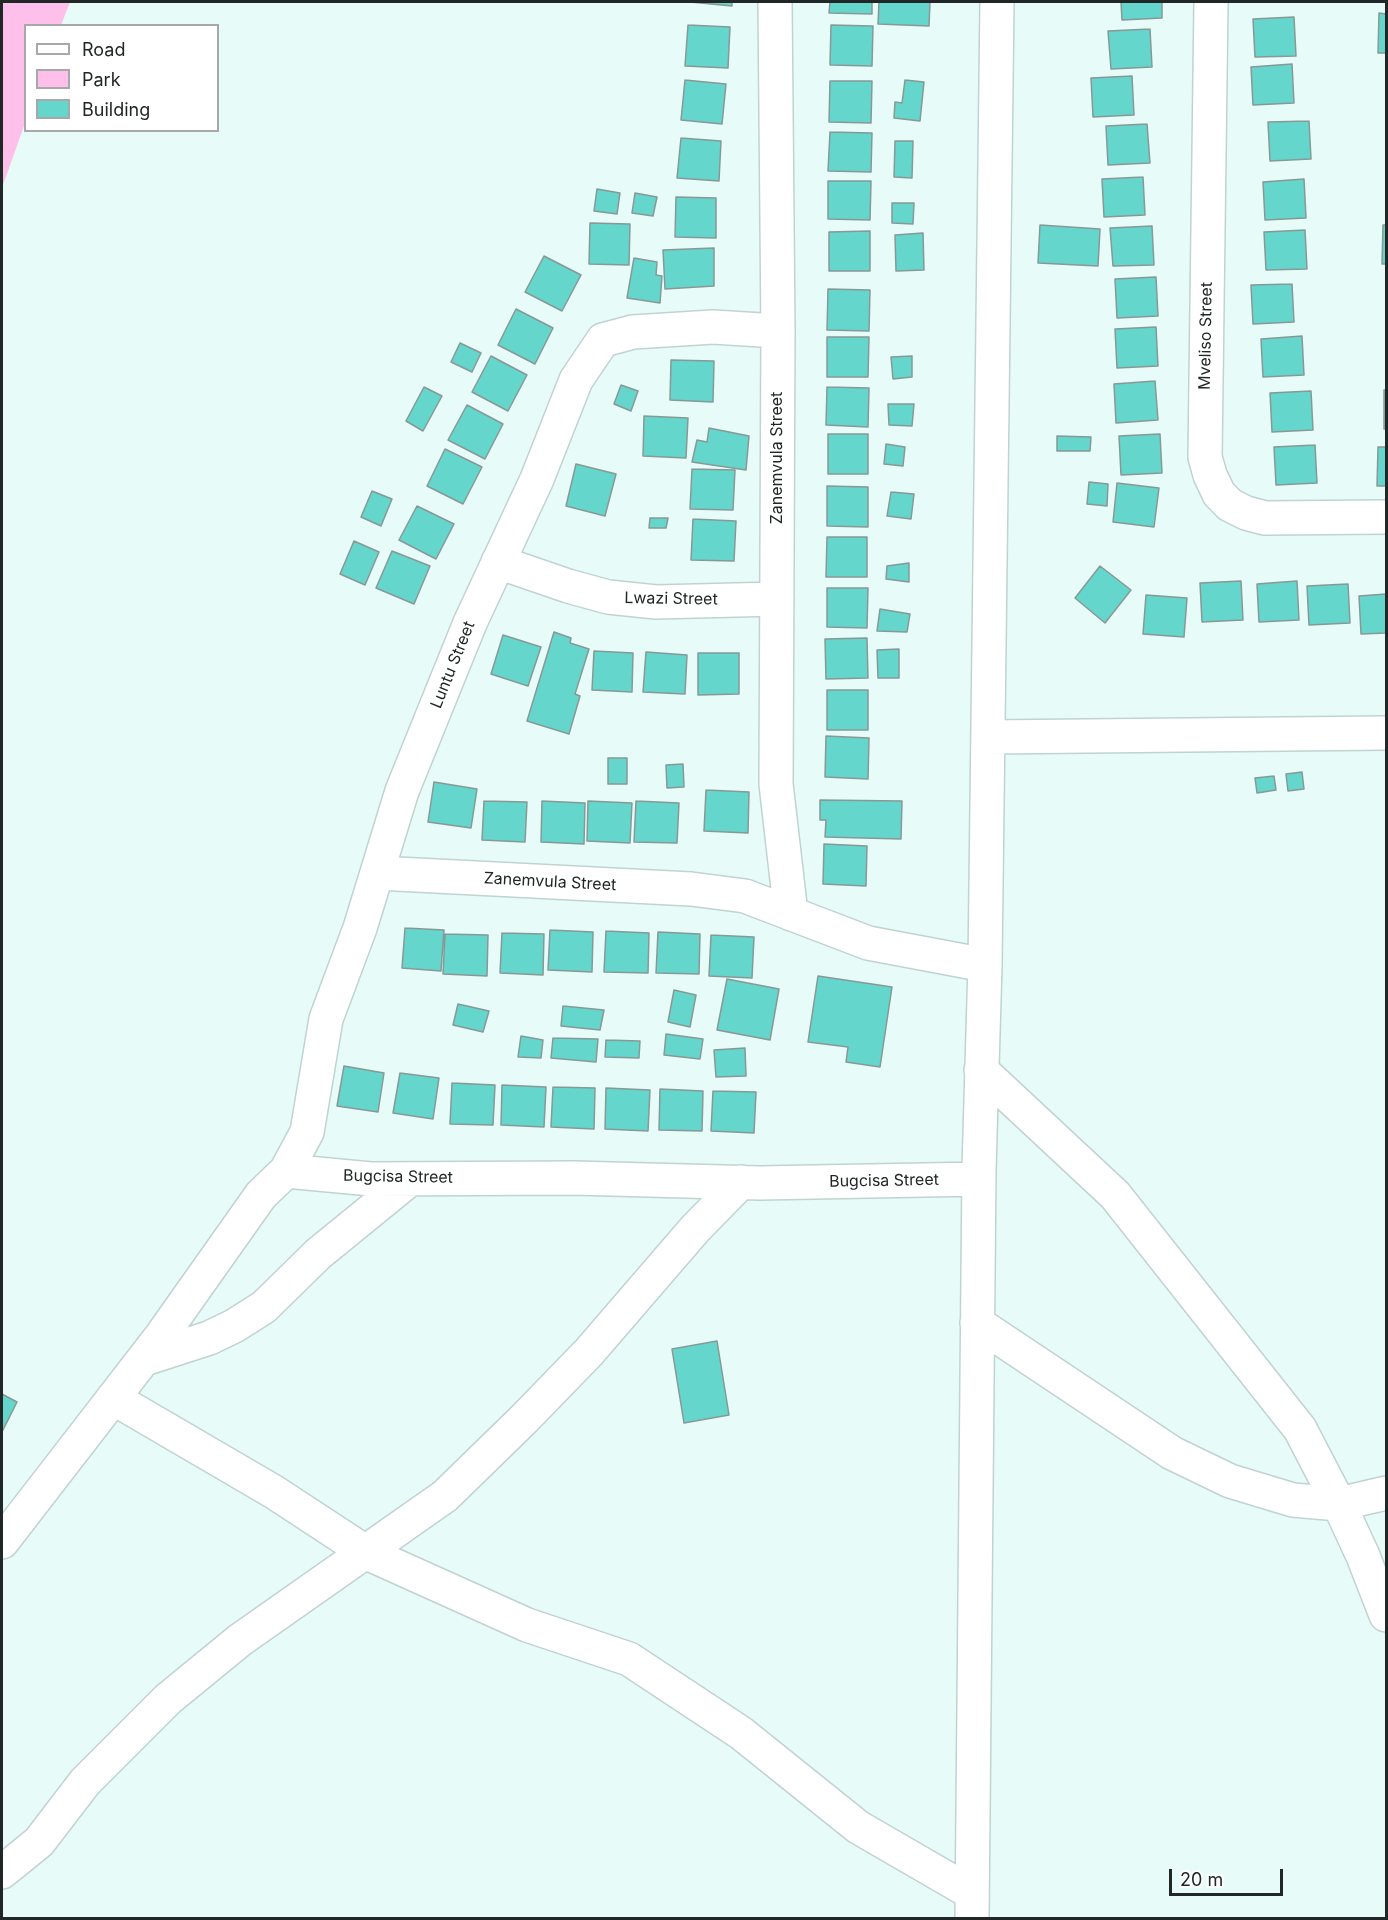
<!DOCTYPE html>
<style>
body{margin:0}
#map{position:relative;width:1388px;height:1920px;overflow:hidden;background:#e7fbf9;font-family:Inter,sans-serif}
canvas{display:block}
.frame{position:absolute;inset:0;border:3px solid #202726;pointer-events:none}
.legend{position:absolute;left:24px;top:24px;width:195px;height:108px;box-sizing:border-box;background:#fff;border:2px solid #a6a9a8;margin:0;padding:8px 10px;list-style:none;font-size:18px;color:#202726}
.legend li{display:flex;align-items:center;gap:12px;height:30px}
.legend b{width:30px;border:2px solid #a6a9a8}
.scale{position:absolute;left:1169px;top:1869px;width:114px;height:27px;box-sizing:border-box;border:3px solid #202726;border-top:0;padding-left:8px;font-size:18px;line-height:21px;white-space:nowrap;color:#202726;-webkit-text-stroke:4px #fff;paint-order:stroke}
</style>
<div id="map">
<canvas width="1388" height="1920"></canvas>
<div class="frame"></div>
<ul class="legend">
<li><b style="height:8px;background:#fff"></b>Road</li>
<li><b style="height:16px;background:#febfeb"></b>Park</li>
<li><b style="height:16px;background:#65d6cc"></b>Building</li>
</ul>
<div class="scale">20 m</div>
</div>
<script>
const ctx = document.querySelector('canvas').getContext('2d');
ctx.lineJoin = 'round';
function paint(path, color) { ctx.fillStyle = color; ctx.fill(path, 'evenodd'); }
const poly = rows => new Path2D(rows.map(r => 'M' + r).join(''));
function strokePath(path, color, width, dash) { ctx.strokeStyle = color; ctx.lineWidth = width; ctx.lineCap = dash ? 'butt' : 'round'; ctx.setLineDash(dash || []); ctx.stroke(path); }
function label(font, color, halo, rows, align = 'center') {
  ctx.font = font + ' Inter,sans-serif'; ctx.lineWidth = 4.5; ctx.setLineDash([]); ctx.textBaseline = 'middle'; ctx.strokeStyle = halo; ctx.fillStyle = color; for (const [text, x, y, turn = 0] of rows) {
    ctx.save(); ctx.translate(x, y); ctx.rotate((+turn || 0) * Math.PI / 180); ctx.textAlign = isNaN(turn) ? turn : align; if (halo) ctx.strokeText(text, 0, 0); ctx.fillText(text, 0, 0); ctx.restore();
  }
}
const green = poly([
 [2,2,70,2,61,25,26,26,25,123,2,188]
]);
const building = poly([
 [690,2,732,2,732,6,690,2],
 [830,2,872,2,872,14,829,13,830,2],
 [879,2,930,2,929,26,878,24,879,2],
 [1121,2,1162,2,1162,18,1122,20,1121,2],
 [1379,13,1386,14,1386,53,1378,53,1379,13],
 [1294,17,1296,56,1255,57,1253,19,1294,17],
 [688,25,730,27,728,68,685,66,688,25],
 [831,25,873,26,872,66,830,65,831,25],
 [1150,29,1152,67,1111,69,1108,31,1150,29],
 [1292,64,1294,103,1253,105,1251,67,1292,64],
 [1132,76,1134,115,1093,117,1091,78,1132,76],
 [685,80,726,84,722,124,681,120,685,80],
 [905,80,924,82,920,121,894,118,895,102,902,103,905,80],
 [830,81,872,81,871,123,829,122,830,81],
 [1309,121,1311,159,1270,161,1268,122,1309,121],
 [1147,124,1150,163,1108,165,1106,126,1147,124],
 [830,132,872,133,871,172,828,171,830,132],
 [681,138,721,141,719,181,677,178,681,138],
 [895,141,913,141,912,178,894,177,895,141],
 [1143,177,1145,215,1104,217,1102,179,1143,177],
 [1304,179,1306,218,1265,220,1263,182,1304,179],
 [828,181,871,181,870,220,828,219,828,181],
 [597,189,620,193,617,214,594,211,597,189],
 [635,193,657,197,653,216,632,213,635,193],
 [676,197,716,198,716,238,675,237,676,197],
 [892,203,914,203,913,224,892,223,892,203],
 [590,223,630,224,629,265,589,264,590,223],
 [1040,225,1100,229,1098,266,1038,263,1040,225],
 [1383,225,1386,225,1386,264,1382,264,1383,225],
 [1152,226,1154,265,1113,266,1110,228,1152,226],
 [1305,230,1307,269,1266,270,1264,232,1305,230],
 [870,231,870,271,829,271,829,232,870,231],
 [923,233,924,270,896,271,895,235,923,233],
 [714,248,714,286,665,289,663,250,714,248],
 [544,256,581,275,562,311,525,292,544,256],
 [634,258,657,262,656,275,662,276,660,303,627,298,634,258],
 [1156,277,1158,316,1117,318,1115,279,1156,277],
 [1292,284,1294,322,1253,324,1251,285,1292,284],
 [828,289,870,290,869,331,827,330,828,289],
 [516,309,553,328,535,364,498,345,516,309],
 [1156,327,1158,366,1117,368,1115,329,1156,327],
 [1302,336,1304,375,1263,377,1261,339,1302,336],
 [827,337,869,337,868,377,827,377,827,337],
 [460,343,481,353,472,372,451,362,460,343],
 [491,356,527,375,508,411,472,392,491,356],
 [912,356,912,377,893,379,891,357,912,356],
 [671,360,714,361,713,402,670,400,671,360],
 [1155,381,1158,420,1116,423,1114,384,1155,381],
 [621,385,638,391,631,411,614,404,621,385],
 [424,387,442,396,423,431,406,421,424,387],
 [827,387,869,388,868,427,826,425,827,387],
 [1384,390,1386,390,1386,429,1384,429,1384,390],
 [1311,391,1313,430,1272,432,1270,393,1311,391],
 [888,404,914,404,912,426,889,425,888,404],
 [467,405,503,424,485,459,448,440,467,405],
 [644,416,688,418,686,458,643,456,644,416],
 [709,428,749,436,746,470,692,462,697,440,707,442,709,428],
 [828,434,868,434,868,474,828,474,828,434],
 [1160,434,1162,473,1121,475,1119,436,1160,434],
 [1057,436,1091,437,1090,451,1057,451,1057,436],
 [886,444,905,447,903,466,884,464,886,444],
 [1315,445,1317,483,1276,485,1274,447,1315,445],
 [1378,447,1386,447,1386,486,1377,486,1378,447],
 [445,449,482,467,463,504,427,486,445,449],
 [576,464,616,474,605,516,566,506,576,464],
 [692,469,735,470,733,510,690,509,692,469],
 [1089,482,1108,484,1107,506,1087,504,1089,482],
 [1117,483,1159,488,1154,527,1113,522,1117,483],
 [827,486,868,487,868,527,827,526,827,486],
 [372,491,392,499,381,526,361,517,372,491],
 [891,492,914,494,911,519,887,516,891,492],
 [417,506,454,524,436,559,399,540,417,506],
 [650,518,668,518,666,528,649,528,650,518],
 [693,519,736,521,734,561,691,560,693,519],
 [827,537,867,537,867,577,826,577,827,537],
 [354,541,379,552,365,585,340,574,354,541],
 [392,551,430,566,414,604,376,588,392,551],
 [909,563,909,582,886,579,887,566,909,563],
 [1100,566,1131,590,1105,623,1075,598,1100,566],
 [1241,581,1243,620,1202,622,1200,583,1241,581],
 [1297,581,1299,620,1259,622,1257,584,1297,581],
 [1348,584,1350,623,1309,625,1307,586,1348,584],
 [827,588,868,588,867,628,827,627,827,588],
 [1386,594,1386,633,1361,634,1359,596,1386,594],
 [1146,595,1187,598,1184,637,1143,634,1146,595],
 [880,609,910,614,907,632,877,631,880,609],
 [554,632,571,638,570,643,589,649,575,694,580,696,569,734,527,721,554,632],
 [503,635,541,647,528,686,491,674,503,635],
 [867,638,868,678,826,679,825,639,867,638],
 [899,649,899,678,878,678,877,650,899,649],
 [594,651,633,653,632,692,592,690,594,651],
 [646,652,687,655,685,694,643,692,646,652],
 [698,653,739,653,739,694,698,695,698,653],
 [827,690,868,690,868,730,827,730,827,690],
 [826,736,869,738,868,779,825,777,826,736],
 [608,758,627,758,627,784,608,784,608,758],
 [683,764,684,787,667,788,666,765,683,764],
 [1302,772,1304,789,1288,791,1286,774,1302,772],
 [1274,776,1276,790,1257,793,1255,778,1274,776],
 [434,782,477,789,471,828,428,822,434,782],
 [706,790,749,792,748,833,704,831,706,790],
 [820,800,902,801,901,839,825,837,826,820,820,820,820,800],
 [484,801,527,802,525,842,482,840,484,801],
 [542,801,585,803,584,844,541,842,542,801],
 [588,801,632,803,630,843,587,841,588,801],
 [636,801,679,803,677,843,634,842,636,801],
 [824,844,867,846,866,886,823,884,824,844],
 [405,928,444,930,441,971,402,968,405,928],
 [550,930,593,932,592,972,548,970,550,930],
 [606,931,649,933,648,973,604,972,606,931],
 [658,932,700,934,699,974,656,973,658,932],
 [502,933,544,934,543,975,500,973,502,933],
 [445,934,488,935,487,976,443,974,445,934],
 [711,935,754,937,752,978,709,976,711,935],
 [818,976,892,987,880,1067,846,1062,848,1047,808,1042,818,976],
 [727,979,779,989,770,1040,717,1030,727,979],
 [674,990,696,995,690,1027,668,1022,674,990],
 [458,1004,489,1011,483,1032,453,1025,458,1004],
 [563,1006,604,1010,600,1030,561,1026,563,1006],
 [666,1034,703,1039,700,1059,664,1055,666,1034],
 [521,1036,543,1040,541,1058,518,1057,521,1036],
 [553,1038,598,1039,596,1062,551,1058,553,1038],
 [606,1040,640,1041,639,1058,605,1057,606,1040],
 [745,1048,746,1076,716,1077,714,1050,745,1048],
 [344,1066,384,1073,378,1112,337,1106,344,1066],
 [400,1073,439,1078,433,1119,393,1113,400,1073],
 [452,1083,495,1085,493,1125,450,1124,452,1083],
 [502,1085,546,1087,544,1127,501,1125,502,1085],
 [553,1087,595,1088,594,1129,551,1127,553,1087],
 [606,1088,650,1090,648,1131,605,1129,606,1088],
 [660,1089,703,1091,702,1131,659,1130,660,1089],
 [713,1091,756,1092,754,1133,711,1131,713,1091],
 [717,1341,729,1415,684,1423,672,1349,717,1341],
 [2,1394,17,1402,2,1432,2,1394]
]);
const minor = poly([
 [775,2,778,331,776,784,791,914],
 [1211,2,1205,457,1210,475,1219,494,1230,505,1246,513,1265,518,1386,517],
 [498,562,568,586,608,597,656,602,777,599],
 [988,737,1386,733],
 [377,873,691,889,745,896,868,943,985,965],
 [981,1070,1115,1195,1300,1429,1339,1504,1363,1556,1386,1615],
 [286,1171,371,1179,574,1178,760,1183,979,1179],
 [977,1323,1172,1453,1230,1481,1293,1500,1339,1504,1386,1493],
 [144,1359,209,1338,234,1326,264,1307,318,1254,410,1179],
 [113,1398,274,1492,367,1553,527,1625,629,1659,741,1733,858,1827,972,1893],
 [2,1542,162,1335,261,1195,286,1171,307,1132,326,1019,360,928,402,791,470,623,537,479,576,380,603,340,633,332,713,327,778,331],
 [2,1872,39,1842,85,1782,168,1699,240,1640,445,1496,525,1418,589,1352,695,1229,741,1182],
 [972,1918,979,1169,985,965,997,2]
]);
const streetNames = [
 ["Mveliso Street",1206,336,-89],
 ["Zanemvula Street",777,458,-90],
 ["Lwazi Street",671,599,1],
 ["Luntu Street",453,665,-68],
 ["Zanemvula Street",550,882,3],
 ["Bugcisa Street",398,1177,1],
 ["Bugcisa Street",884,1181,-1]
];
paint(green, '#febfeb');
paint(building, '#65d6cc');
strokePath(building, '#879997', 1.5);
strokePath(minor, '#c0d3d1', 36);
strokePath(minor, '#fff', 33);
label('16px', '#202726', '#fff', streetNames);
</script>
